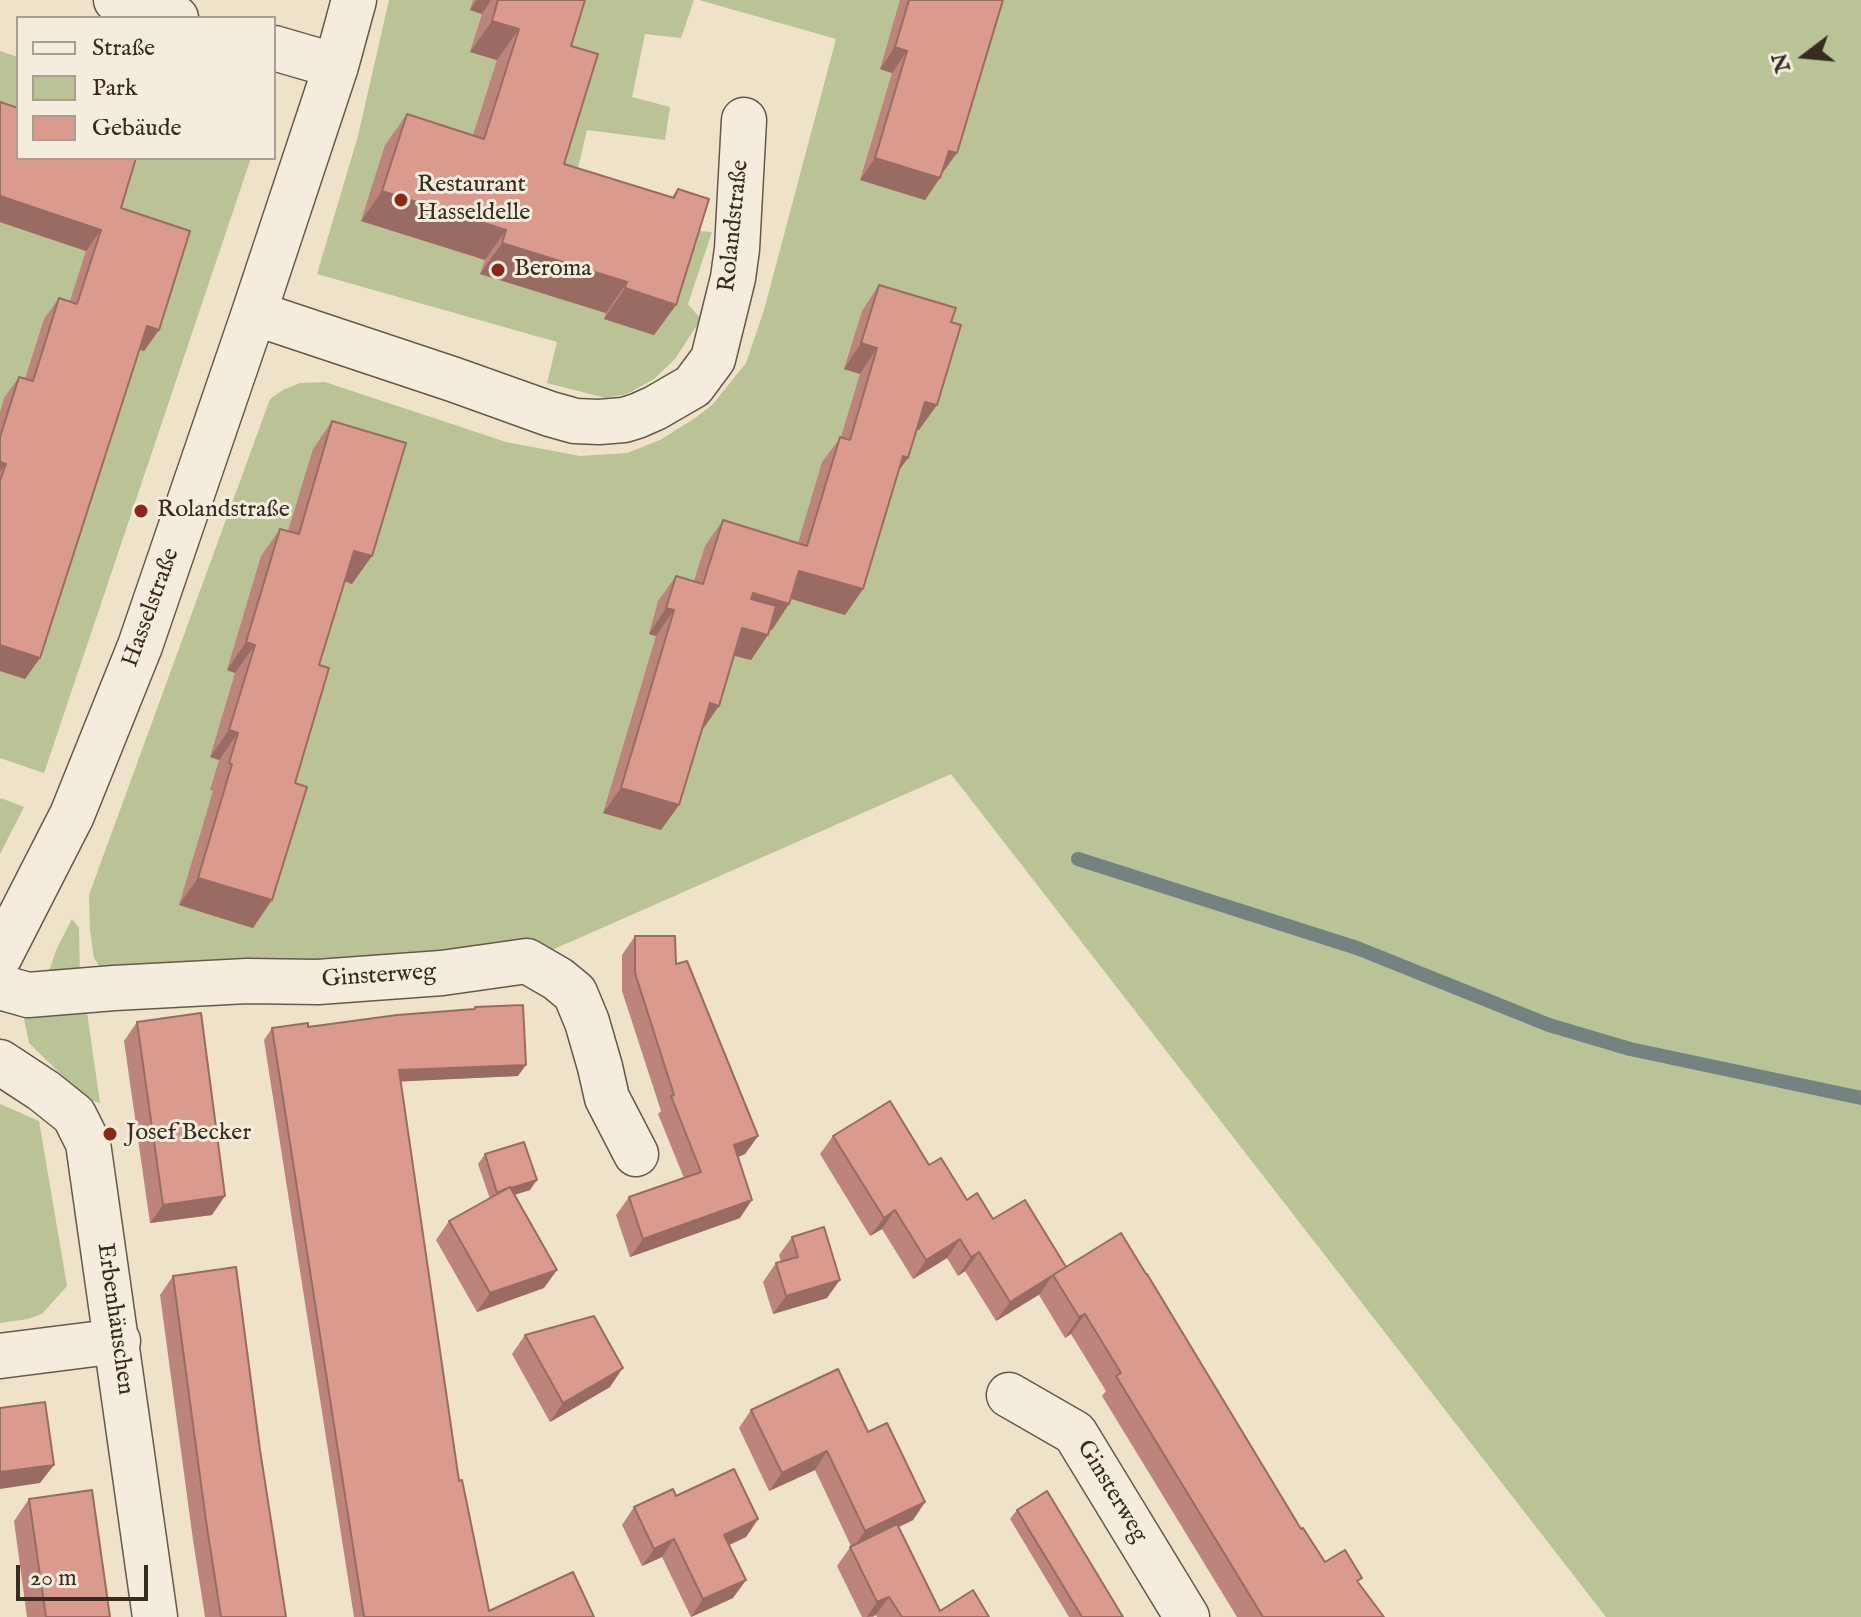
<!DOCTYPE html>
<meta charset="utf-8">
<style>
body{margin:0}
#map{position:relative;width:1861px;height:1617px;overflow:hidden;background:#eee2c9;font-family:"IM FELL English",serif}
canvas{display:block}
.legend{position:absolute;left:16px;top:16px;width:260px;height:144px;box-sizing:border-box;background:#f4ecdc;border:2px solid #a89f92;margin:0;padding:10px 14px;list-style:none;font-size:24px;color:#362c22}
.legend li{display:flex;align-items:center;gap:16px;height:40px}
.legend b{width:40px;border:2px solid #a89f92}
.north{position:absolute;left:1765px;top:16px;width:80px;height:80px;-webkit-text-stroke:6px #f4ecdc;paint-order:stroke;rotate:254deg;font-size:22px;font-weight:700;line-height:32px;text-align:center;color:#362c22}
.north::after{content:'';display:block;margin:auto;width:28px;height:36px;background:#362c22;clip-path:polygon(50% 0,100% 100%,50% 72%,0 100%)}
.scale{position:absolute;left:16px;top:1565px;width:132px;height:36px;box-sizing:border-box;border:4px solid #362c22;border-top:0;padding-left:10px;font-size:24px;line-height:28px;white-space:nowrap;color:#362c22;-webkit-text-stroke:6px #f4ecdc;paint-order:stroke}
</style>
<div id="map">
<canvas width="1861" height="1617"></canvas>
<ul class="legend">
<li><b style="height:10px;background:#f4ecdc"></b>Straße</li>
<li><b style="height:22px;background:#bac396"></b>Park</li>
<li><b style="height:22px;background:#db9a8e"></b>Gebäude</li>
</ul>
<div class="north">N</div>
<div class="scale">20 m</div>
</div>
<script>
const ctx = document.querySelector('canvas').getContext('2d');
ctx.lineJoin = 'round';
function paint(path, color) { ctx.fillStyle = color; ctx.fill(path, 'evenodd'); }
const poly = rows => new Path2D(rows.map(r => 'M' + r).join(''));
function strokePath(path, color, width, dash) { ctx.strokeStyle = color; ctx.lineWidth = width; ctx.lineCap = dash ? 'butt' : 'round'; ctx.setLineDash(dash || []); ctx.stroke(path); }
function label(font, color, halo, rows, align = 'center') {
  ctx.font = font + ' "IM FELL English",serif'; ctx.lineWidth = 6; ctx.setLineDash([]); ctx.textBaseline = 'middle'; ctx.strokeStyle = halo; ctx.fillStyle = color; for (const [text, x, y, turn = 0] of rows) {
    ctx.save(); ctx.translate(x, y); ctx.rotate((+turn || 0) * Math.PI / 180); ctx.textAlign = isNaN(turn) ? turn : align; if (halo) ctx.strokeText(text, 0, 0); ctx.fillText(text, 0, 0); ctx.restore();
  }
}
const green = poly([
 [389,0,694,0,681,38,645,34,632,97,670,107,665,140,587,130,570,203,362,221,485,260,481,274,552,296,687,230,712,232,688,304,701,319,675,359,654,379,627,394,606,398,547,383,557,342,317,274,358,136],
 [699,0,1861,0,1861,1617,1606,1617,951,774,527,961,114,988,94,958,90,931,89,895,270,399,283,390,300,383,325,382,506,442,580,456,627,453,660,440,695,418,712,405,746,363,764,310,836,39],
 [0,51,18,57,18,158,251,158,44,773,0,758],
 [1,798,24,807,0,854,0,800],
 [72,919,79,928,80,977,59,978,49,971,57,948],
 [86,1005,100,1103,86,1099,29,1043,22,1009],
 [0,1104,39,1121,67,1286,42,1314,28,1319,0,1323]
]);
const stream = poly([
 [1078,859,1357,948,1549,1025,1630,1049,1861,1098]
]);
const minor = poly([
 [116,0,176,18],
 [274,48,336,66],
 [254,313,455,380,550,414,575,421,599,422,624,420,637,416,655,408,693,386,713,359,733,278,737,249,744,120],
 [0,956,72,815,140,646,254,313,336,66,354,0],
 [0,987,28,995,114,988,247,981,318,982,442,973,527,961,558,979,575,993,587,1022,600,1067,607,1098,636,1154],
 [0,1062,44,1091,74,1115,88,1143,155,1617],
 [0,1356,118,1341],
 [1009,1395,1075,1433,1187,1617]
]);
const wall = poly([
 [473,0,585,0,571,46,564,164,672,197,678,189,676,305,654,335,604,319,606,313,480,274,485,260,361,221,385,145,407,114,473,135,497,60,470,52,482,14,470,10],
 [900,0,1003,0,941,175,925,200,860,180,892,73,880,69],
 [0,102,121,208,159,330,144,351,139,350,40,658,25,679,0,671,0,412,4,398,19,377,25,379,44,319,59,298,70,301,86,251,0,222],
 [879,285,919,430,916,430,908,458,898,471,863,589,845,615,791,599,751,660,734,656,701,732,679,805,661,830,603,813,656,636,649,634,658,601,676,576,694,581,705,546,723,520,798,543,822,462,841,437,860,374,844,369,862,311],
 [332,421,352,584,345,581,319,665,295,783,253,928,179,905,213,791,210,790,219,760,210,757,235,673,227,670,261,556,280,529,288,531,313,449],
 [635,936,676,964,758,1136,745,1154,738,1157,740,1218,630,1257,616,1215,629,1197,684,1178,658,1114,661,1111,622,991,622,955],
 [475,1007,518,1076,400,1081,459,1481,489,1611,594,1617,354,1617,264,1040,272,1028,308,1027,473,1010],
 [137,1022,212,1215,150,1223,124,1041],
 [833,1136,929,1165,967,1200,993,1219,1066,1267,1301,1529,1325,1562,1358,1583,1384,1617,1237,1617,1102,1396,1106,1391,1071,1334,1065,1338,1039,1295,1040,1294,996,1321,965,1271,958,1276,947,1258,913,1279,882,1229,870,1236,820,1154],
 [485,1154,530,1190,514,1195,544,1288,477,1312,436,1240,449,1221,490,1199,478,1164],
 [792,1237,827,1298,773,1314,763,1282,776,1263,781,1262,779,1255],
 [173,1276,260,1450,286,1617,205,1617,193,1540,160,1295],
 [525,1335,610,1387,550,1422,512,1354],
 [751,1410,868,1432,925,1502,913,1520,899,1527,940,1611,989,1617,877,1617,876,1615,873,1617,862,1617,837,1566,851,1546,815,1470,769,1491,739,1428],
 [676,1496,758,1519,746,1537,729,1545,746,1580,733,1598,691,1617,662,1557,642,1566,622,1525,634,1507],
 [29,1499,110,1617,27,1617,14,1521],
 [1017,1510,1123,1617,1069,1617,1010,1519]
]);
const shadedWall = poly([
 [477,0,491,0,482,14,470,10],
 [492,21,519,29,497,60,470,52],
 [895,47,907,51,892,73,880,69],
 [949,151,957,153,941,175],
 [875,158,940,178,925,200,860,180],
 [382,191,506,230,485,260,361,221],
 [0,196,101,230,86,251,0,222],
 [502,243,627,282,606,313,480,274],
 [625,288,676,305,654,335,604,319],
 [147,326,159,330,144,351,132,347],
 [861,343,877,348,860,374,844,369],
 [925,402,937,405,919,430,907,427],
 [903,456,908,458,890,483],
 [0,462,6,464,0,472],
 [354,551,372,556,352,584,335,578],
 [799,571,863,589,845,615,782,596],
 [753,593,789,604,772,630,735,618],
 [666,608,674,610,656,636,649,634],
 [742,628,768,635,751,660,725,653],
 [246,642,255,645,235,673,227,670],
 [0,645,40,658,25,679,0,671],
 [710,703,719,706,701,732],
 [229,730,238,733,219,760,210,757],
 [621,788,679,805,661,830,603,813],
 [198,878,272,900,253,928,179,905],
 [526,1065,518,1076,391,1082,399,1070],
 [758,1136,745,1154,721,1164,734,1145],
 [537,1180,530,1190,491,1202,497,1193],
 [225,1196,212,1215,150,1223,163,1205],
 [752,1200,740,1218,630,1257,643,1239],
 [895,1210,882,1229,870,1236,884,1218],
 [960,1239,947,1258,913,1279,926,1260],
 [979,1252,965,1271,958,1276,971,1257],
 [557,1270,544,1288,477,1312,490,1293],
 [1053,1275,1040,1294,996,1321,1010,1302],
 [840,1280,827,1298,773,1314,786,1296],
 [1085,1314,1071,1334,1065,1338,1079,1317],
 [623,1368,610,1387,550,1422,563,1403],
 [827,1451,815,1470,769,1491,782,1473],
 [54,1465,40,1483,0,1489,0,1472],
 [925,1502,913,1520,852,1549,865,1531],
 [758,1519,746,1537,712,1553,724,1535],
 [674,1539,662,1557,642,1566,654,1549],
 [746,1580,733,1598,691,1617,703,1599],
 [889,1597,876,1615,867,1617,877,1602]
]);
const building = poly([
 [498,0,585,0,571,46,598,54,564,164,674,198,678,189,709,199,676,305,625,288,627,282,502,243,506,230,382,191,407,114,484,139,519,29,492,21,498,0],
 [909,0,1003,0,957,153,949,151,940,178,875,158,907,51,895,47,909,0],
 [0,102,18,108,18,158,136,158,121,208,190,231,159,330,147,326,40,658,0,645,0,481,6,464,0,462,0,437,19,377,33,381,59,298,77,304,101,230,0,196,0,102],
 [879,285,956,308,951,322,961,325,937,405,925,402,908,458,903,456,863,589,799,571,789,604,753,593,751,599,776,606,768,635,742,628,719,706,710,703,679,805,621,788,674,610,666,608,676,576,703,584,723,520,807,546,840,437,850,440,877,348,861,343,879,285],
 [332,421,406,443,372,556,354,551,319,665,329,668,295,783,307,787,272,900,198,878,232,764,229,763,238,733,229,730,255,645,246,642,280,529,299,534,332,421],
 [635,936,675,936,676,964,687,961,758,1136,734,1145,752,1200,643,1239,629,1197,701,1172,671,1096,674,1095,635,973,635,936],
 [523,1005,526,1065,399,1070,459,1481,462,1480,489,1611,573,1572,594,1617,364,1617,272,1028,308,1023,308,1027,397,1015,475,1009,475,1007,523,1005],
 [201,1013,225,1196,163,1205,137,1022,201,1013],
 [890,1101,929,1165,941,1158,967,1200,977,1193,993,1219,1025,1200,1066,1267,1010,1302,979,1252,971,1257,960,1239,926,1260,895,1210,884,1218,833,1136,890,1101],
 [524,1142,537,1180,511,1188,510,1187,497,1193,485,1154,524,1142],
 [510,1187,557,1270,490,1293,449,1221,510,1187],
 [824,1227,840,1280,786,1296,776,1263,798,1257,792,1237,824,1227],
 [1121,1233,1146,1274,1147,1274,1301,1529,1303,1528,1325,1562,1345,1550,1362,1578,1357,1581,1384,1617,1263,1617,1116,1376,1121,1373,1085,1314,1079,1317,1053,1275,1121,1233],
 [236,1267,260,1450,286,1617,221,1617,206,1521,173,1276,236,1267],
 [594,1316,623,1368,563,1403,525,1335,594,1316],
 [838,1369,868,1432,887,1423,925,1502,865,1531,827,1451,782,1473,751,1410,838,1369],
 [45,1402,54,1465,0,1472,0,1408,45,1402],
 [734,1469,758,1519,724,1535,746,1580,703,1599,674,1539,654,1549,634,1507,673,1489,676,1496,734,1469],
 [92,1490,110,1617,46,1617,29,1499,92,1490],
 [1047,1491,1123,1617,1082,1617,1017,1510,1047,1491],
 [897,1524,940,1611,973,1590,989,1617,902,1617,889,1597,877,1602,850,1547,897,1524]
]);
const markers = [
 [401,200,8,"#8f2418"],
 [498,270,8,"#8f2418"],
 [141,511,8,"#8f2418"],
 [110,1134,8,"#8f2418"]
];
const poiNames = [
 ["Restaurant",417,186],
 ["Hasseldelle",417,214],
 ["Beroma",514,270],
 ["Rolandstraße",157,511],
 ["Josef Becker",126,1134]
];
const streetNames = [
 ["Rolandstraße",735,226,-84],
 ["Hasselstraße",152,608,-70],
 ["Ginsterweg",379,977,-4],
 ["Erbenhäuschen",114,1319,82],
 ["Ginsterweg",1111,1492,59]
];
paint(green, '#bac396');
strokePath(stream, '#748280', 14);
strokePath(minor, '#645a4c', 47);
strokePath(minor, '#f4ecdc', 44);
paint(wall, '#bc847a');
paint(shadedWall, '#996c63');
paint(building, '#db9a8e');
strokePath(building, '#996c63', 2);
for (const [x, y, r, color] of markers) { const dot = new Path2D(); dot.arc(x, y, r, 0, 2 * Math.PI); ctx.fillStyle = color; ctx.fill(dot); strokePath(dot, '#f4ecdc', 3); }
label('24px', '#362c22', '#f4ecdc', poiNames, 'left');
label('24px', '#362c22', '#f4ecdc', streetNames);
</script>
